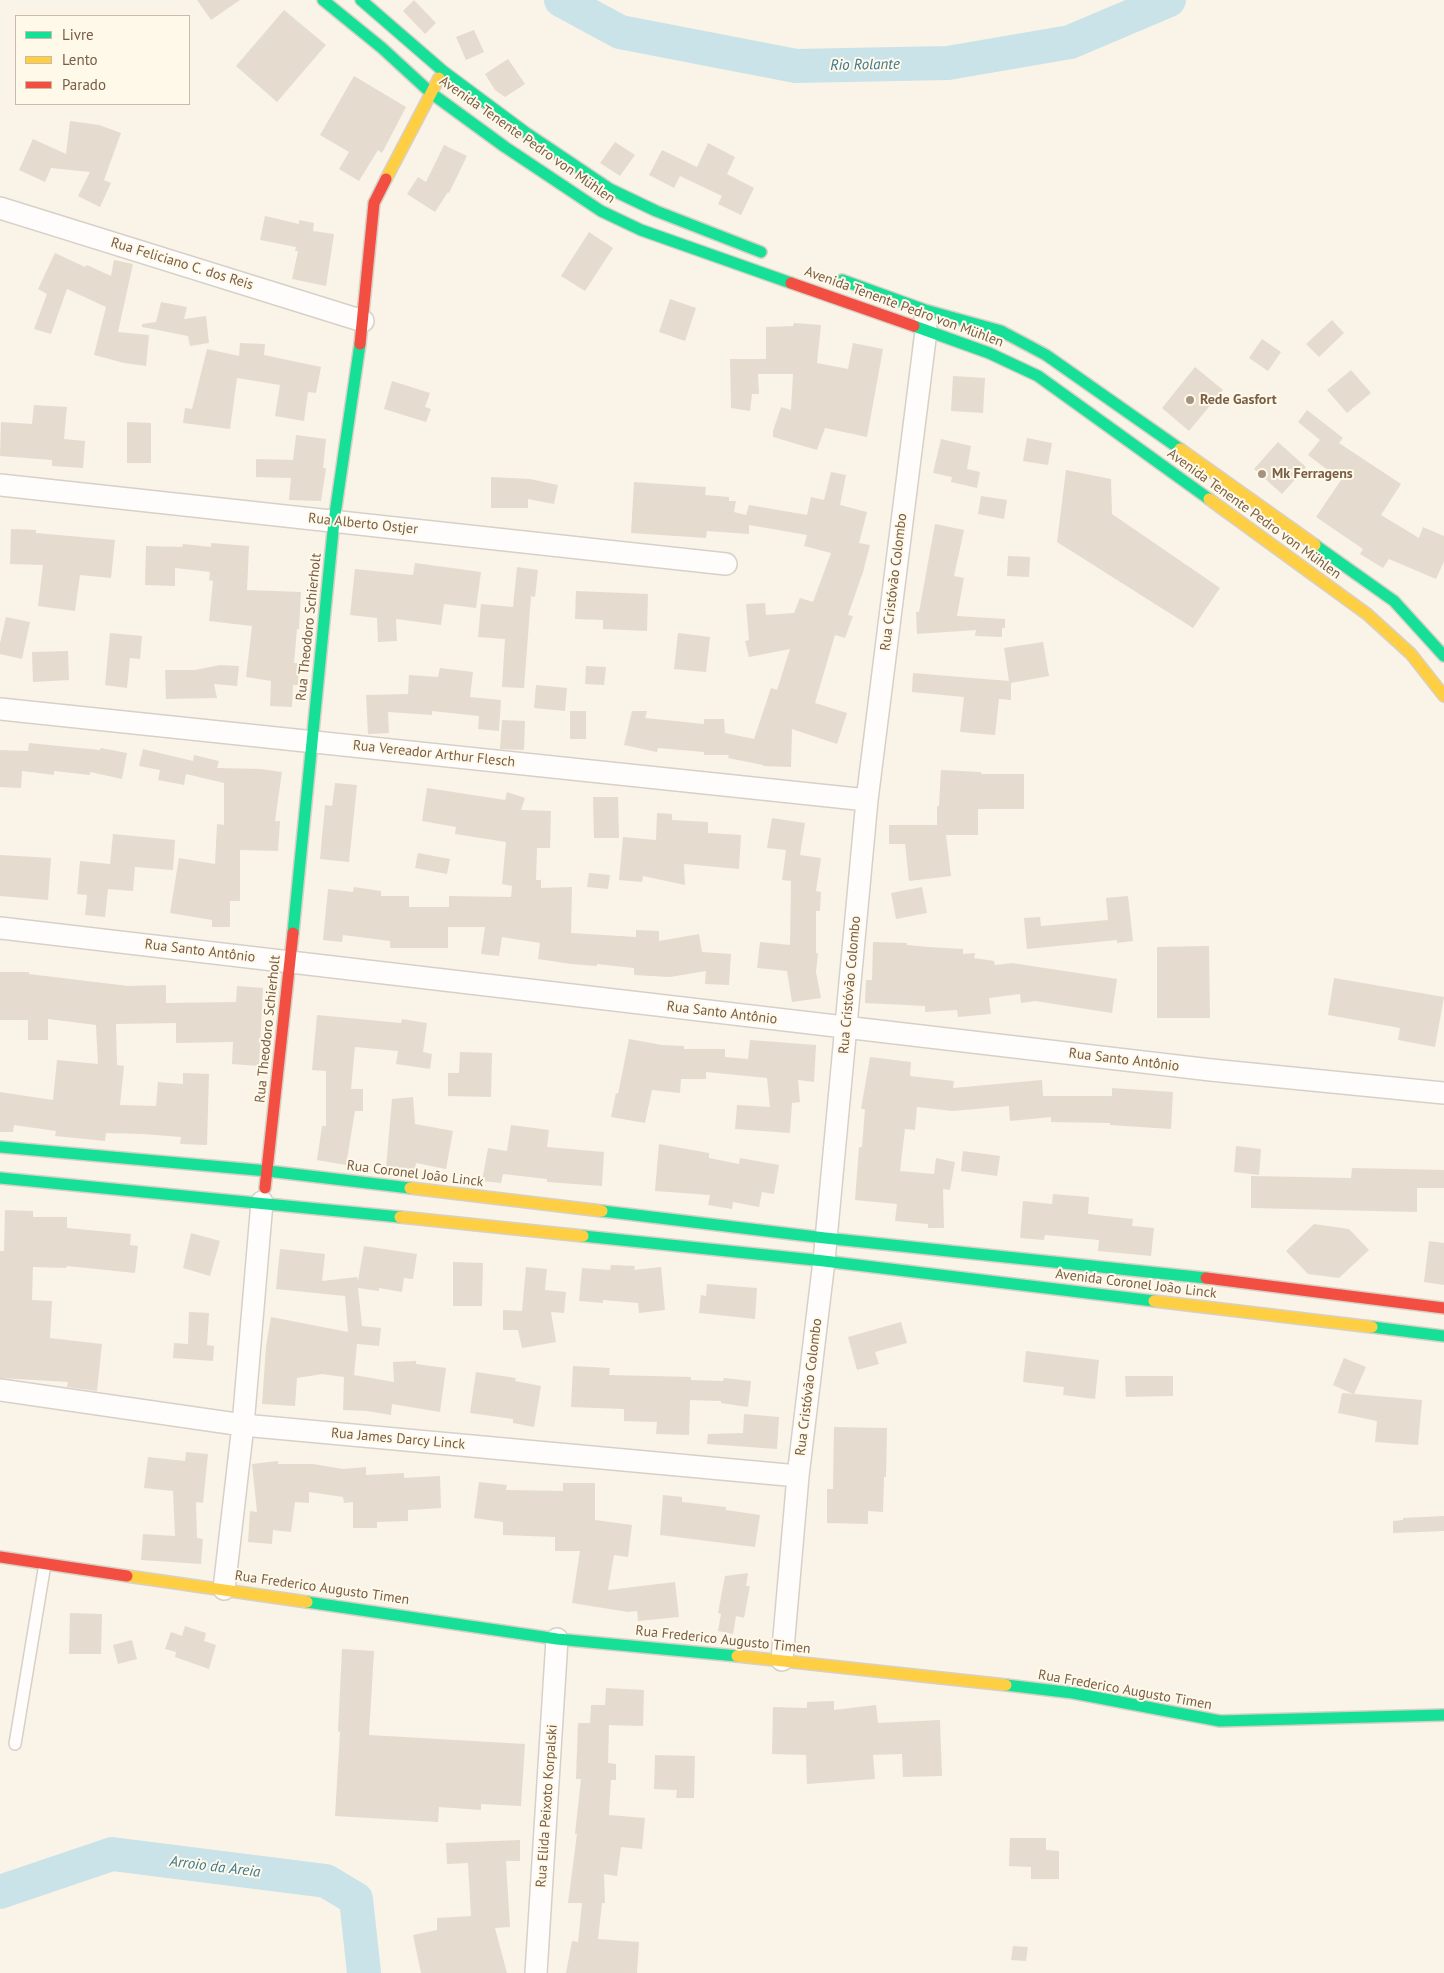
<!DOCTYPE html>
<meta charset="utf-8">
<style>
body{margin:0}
#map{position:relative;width:1444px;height:1973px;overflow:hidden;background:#f9f3e8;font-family:"PT Sans",sans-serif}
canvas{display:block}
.legend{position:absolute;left:15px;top:15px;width:175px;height:90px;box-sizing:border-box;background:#fff9ea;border:1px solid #c9bba8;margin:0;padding:6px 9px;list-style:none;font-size:15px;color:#795d45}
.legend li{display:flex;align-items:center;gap:10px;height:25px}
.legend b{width:25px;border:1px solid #c9bba8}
</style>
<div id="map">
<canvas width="1444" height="1973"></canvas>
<ul class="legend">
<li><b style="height:6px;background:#16e098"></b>Livre</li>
<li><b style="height:6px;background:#ffcf43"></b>Lento</li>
<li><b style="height:6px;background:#f24e42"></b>Parado</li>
</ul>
</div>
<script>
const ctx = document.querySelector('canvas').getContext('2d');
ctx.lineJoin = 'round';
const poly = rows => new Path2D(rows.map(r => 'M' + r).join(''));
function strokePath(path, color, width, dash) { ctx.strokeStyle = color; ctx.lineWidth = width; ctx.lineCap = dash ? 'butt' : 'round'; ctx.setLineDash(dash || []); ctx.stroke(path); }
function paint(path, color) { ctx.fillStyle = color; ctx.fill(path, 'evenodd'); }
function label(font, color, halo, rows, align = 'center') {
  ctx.font = font + ' "PT Sans",sans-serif'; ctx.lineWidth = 4; ctx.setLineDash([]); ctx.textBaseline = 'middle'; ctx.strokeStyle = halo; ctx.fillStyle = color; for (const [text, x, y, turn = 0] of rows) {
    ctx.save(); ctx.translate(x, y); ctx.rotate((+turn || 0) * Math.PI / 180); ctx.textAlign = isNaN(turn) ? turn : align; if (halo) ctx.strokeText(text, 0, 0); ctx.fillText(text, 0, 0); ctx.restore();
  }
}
const river = poly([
 [561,0,620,32,796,66,948,63,1070,42,1169,0],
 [0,1892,112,1854,326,1881,356,1899,364,1973]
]);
const building = poly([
 [197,0,240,0,211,20],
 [414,0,436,23,425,34,403,11],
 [284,10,326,45,277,102,236,66],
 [474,30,484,52,466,60,456,37],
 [508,59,525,84,505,97,495,90,485,74],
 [354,76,406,107,382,153,378,150,359,181,339,169,349,152,320,135],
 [70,121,99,125,121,133,104,180,111,183,100,207,78,196,90,172,51,168,45,182,19,170,33,139,66,154],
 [615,142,635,155,620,176,600,163],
 [708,143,735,157,727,174,754,188,741,215,718,204,722,196,680,176,674,188,649,175,662,150,697,167],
 [444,145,467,156,449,193,448,192,435,212,407,194,418,177,426,182],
 [265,216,299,224,299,220,314,223,313,231,334,234,326,286,292,279,298,251,295,251,296,247,260,240],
 [589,232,613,248,585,291,561,276],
 [55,253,85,267,87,265,111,276,114,260,133,264,118,332,149,335,146,366,124,363,94,355,106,307,67,289,51,334,34,329,47,294,38,289],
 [670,299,696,308,685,341,659,332],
 [161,302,187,307,184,319,206,316,209,343,190,346,188,336,142,327,142,324,156,322],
 [1332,320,1344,333,1319,357,1306,344],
 [794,323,821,325,817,363,848,369,853,343,883,349,867,437,825,428,817,450,773,437,773,431,781,407,791,410,793,374,758,374,759,394,752,394,750,411,731,408,730,359,766,359,766,327,793,326],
 [1262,339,1281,352,1268,371,1249,358],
 [240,343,265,344,264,355,321,367,316,393,308,392,304,421,275,416,280,385,237,378,230,429,183,423,185,408,192,409,207,349,239,356],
 [1195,367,1223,390,1189,431,1162,408],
 [1351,370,1371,393,1347,413,1327,390],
 [953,376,985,378,983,413,951,411],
 [392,381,430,393,425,407,431,409,426,422,384,409],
 [34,405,67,407,64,439,85,441,83,468,52,466,52,460,0,456,1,422,32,424],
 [1307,410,1343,438,1339,443,1401,484,1381,515,1419,538,1423,527,1444,536,1444,561,1436,579,1389,559,1383,568,1360,554,1363,549,1316,517,1341,480,1308,455,1320,440,1298,422],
 [127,422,151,423,151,463,127,463],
 [296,435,326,439,323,468,326,468,321,501,289,500,291,478,256,477,256,459,293,460],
 [1027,438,1052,443,1048,465,1023,461],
 [941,439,971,446,967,469,980,472,977,488,951,482,952,477,933,473],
 [1278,442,1306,467,1282,494,1254,469],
 [1066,470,1111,479,1112,514,1220,588,1193,628,1057,542],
 [831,472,846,475,840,505,867,512,859,543,870,545,863,572,848,615,853,616,845,638,835,635,815,703,847,713,837,744,792,729,791,767,763,766,763,765,728,758,729,755,704,755,704,752,658,748,657,752,624,745,632,711,647,711,645,718,704,724,704,719,724,719,725,733,754,739,771,688,777,690,790,649,749,657,745,641,749,640,746,604,765,603,766,615,794,613,800,598,813,602,831,553,804,546,807,535,749,525,749,534,707,531,706,538,631,533,634,482,706,487,705,495,729,497,729,501,736,501,734,512,746,515,749,505,807,515,811,497,824,500],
 [491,477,530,479,558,485,554,504,528,499,528,508,491,508],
 [981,496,1007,500,1004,519,978,514],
 [935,524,964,530,954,576,964,578,957,616,1005,619,1005,628,1002,628,1002,637,975,636,976,630,917,634,916,612,919,612],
 [11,529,36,530,36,533,115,540,111,578,80,575,75,611,38,606,43,565,10,564],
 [211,543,249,546,247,590,301,592,299,629,297,629,294,663,299,663,298,685,293,685,292,707,270,706,271,681,246,677,252,626,209,621,213,581,209,580,210,572,175,568,175,586,145,585,146,546,182,547,183,544,211,547],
 [1008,556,1030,557,1029,577,1007,576],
 [415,563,481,572,476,608,444,604,441,625,396,619,397,641,378,642,377,618,350,615,355,569,413,575],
 [517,567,538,570,535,597,531,596,524,688,502,687,505,639,478,637,481,604,513,607],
 [576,591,648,594,647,631,603,629,603,620,575,619],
 [6,617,30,622,22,659,0,654,0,643],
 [110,633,142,636,140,659,130,658,127,688,105,685],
 [678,633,710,637,706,672,674,669],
 [1043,642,1049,676,1011,683,1011,700,999,699,995,735,960,732,964,697,912,692,913,673,1009,681,1004,648],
 [68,651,69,680,33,682,32,652],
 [220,665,239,666,237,686,214,684,217,698,166,699,165,670,195,670],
 [586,666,606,667,604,685,585,684],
 [440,668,473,672,470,697,501,700,499,731,478,729,479,716,432,711,432,715,388,712,389,733,368,734,366,695,408,694,409,675,438,677],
 [536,685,567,688,565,711,534,708],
 [570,711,586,711,586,739,570,739],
 [502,720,525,721,524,750,500,749],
 [29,743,100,750,101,748,127,753,122,779,90,772,90,775,54,771,54,775,22,771,21,788,0,787,0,750,28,751],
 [143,749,193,761,194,755,219,761,217,768,260,769,282,772,275,821,280,821,278,851,240,850,240,901,230,901,230,927,212,927,212,920,170,913,179,858,215,864,217,824,224,825,224,783,186,774,184,785,158,780,160,770,139,766],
 [941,770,981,772,981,774,1024,774,1024,809,978,809,978,835,946,835,951,876,909,881,905,844,889,844,889,825,937,825,937,806,939,806],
 [335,783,357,785,349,862,320,859,325,805,332,806],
 [427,788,505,800,507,792,525,798,521,810,551,811,550,848,537,848,536,880,541,880,541,888,572,887,571,933,636,937,636,930,659,931,659,941,699,934,702,952,731,954,729,985,705,984,706,971,670,977,634,975,634,968,597,964,597,966,571,964,538,959,540,943,502,937,499,956,481,954,485,927,448,927,448,948,390,948,390,941,343,935,342,942,323,940,328,889,353,892,354,887,381,891,381,896,409,896,409,907,449,907,449,896,511,897,512,886,502,884,506,842,455,834,456,827,422,821],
 [593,797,618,797,619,838,594,838],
 [657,813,672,814,672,820,708,822,708,833,741,835,739,869,684,864,685,885,643,876,642,882,619,880,623,837,656,840],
 [772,818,805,823,800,855,821,858,816,891,821,892,820,911,816,911,816,953,818,953,816,972,821,998,792,1002,787,971,757,968,760,942,790,945,791,881,782,880,786,850,767,848],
 [113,834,175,840,173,870,135,867,133,891,108,889,105,917,85,915,87,895,77,894,80,861,110,864],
 [418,853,450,859,447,874,415,868],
 [0,855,51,858,48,900,0,896],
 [589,873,610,875,608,889,587,887],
 [922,887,927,913,896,919,891,893],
 [1128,896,1133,941,1117,943,1117,940,1027,949,1024,918,1040,917,1041,926,1108,920,1106,898],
 [873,942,907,943,907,945,928,947,963,949,963,954,975,953,974,958,994,961,995,965,1012,963,1117,979,1112,1013,1035,1001,1021,1003,1020,994,989,998,991,1014,958,1017,957,1010,925,1012,925,1006,865,1003,866,980,872,980],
 [1209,946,1210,1018,1157,1018,1157,947],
 [0,972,29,972,29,974,128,986,166,985,166,1003,236,1002,237,986,263,988,259,1066,232,1064,233,1042,176,1043,176,1023,116,1024,117,1065,124,1066,120,1105,156,1106,158,1082,183,1084,183,1073,209,1074,207,1145,180,1144,181,1137,143,1134,106,1133,105,1141,55,1136,56,1131,14,1125,13,1132,0,1132,0,1092,53,1100,57,1060,98,1064,96,1025,48,1019,48,1040,28,1040,28,1020,0,1020],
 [1334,978,1444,997,1435,1047,1398,1040,1400,1028,1328,1015],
 [317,1015,401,1023,402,1019,427,1023,423,1052,432,1054,430,1069,396,1064,398,1051,355,1047,351,1089,363,1089,363,1111,355,1111,346,1165,317,1160,322,1126,326,1126,326,1071,312,1070],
 [629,1039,662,1045,684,1046,684,1049,725,1049,725,1057,748,1059,750,1040,816,1045,814,1082,798,1080,800,1102,792,1103,790,1133,735,1129,737,1105,770,1107,767,1078,706,1072,706,1079,681,1079,680,1093,652,1090,645,1123,611,1117,616,1093,618,1094],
 [460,1052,492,1053,491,1097,448,1096,448,1073,459,1073],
 [870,1057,911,1062,910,1076,954,1081,953,1088,1042,1080,1043,1096,1112,1096,1112,1088,1173,1092,1171,1129,1110,1125,1110,1123,1051,1122,1051,1117,1010,1121,1009,1106,953,1111,917,1107,915,1130,905,1129,900,1171,934,1174,936,1158,955,1162,950,1190,943,1189,944,1228,928,1228,928,1224,895,1221,897,1204,855,1200,859,1147,862,1147,865,1109,861,1109],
 [413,1097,415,1124,453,1131,446,1169,416,1163,415,1170,386,1168,392,1099],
 [511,1125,549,1130,547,1147,604,1152,602,1186,547,1182,547,1179,503,1174,501,1183,482,1181,488,1148,507,1151],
 [659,1144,709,1153,709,1158,739,1164,740,1158,779,1165,774,1194,762,1192,759,1207,733,1202,732,1209,708,1205,710,1195,655,1191],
 [1236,1146,1261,1149,1259,1175,1234,1172],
 [963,1151,1000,1156,997,1176,961,1171],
 [1352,1168,1444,1170,1444,1188,1417,1188,1417,1212,1251,1208,1251,1176,1351,1178],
 [1053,1194,1089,1197,1088,1214,1133,1219,1132,1226,1154,1228,1151,1256,1098,1251,1099,1240,1045,1235,1044,1240,1020,1238,1023,1201,1052,1204],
 [5,1210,33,1211,33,1217,67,1217,67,1228,131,1234,130,1245,138,1246,135,1273,67,1266,66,1268,33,1267,32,1300,52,1301,50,1338,102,1344,97,1391,67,1387,68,1382,0,1378,0,1251,4,1251],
 [1314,1224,1349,1229,1369,1250,1339,1278,1308,1274,1286,1251],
 [191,1233,220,1241,210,1276,183,1268],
 [1429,1241,1444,1243,1444,1285,1424,1282],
 [364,1246,417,1254,413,1279,404,1278,402,1292,379,1288,379,1291,358,1288,362,1326,381,1328,379,1346,357,1344,354,1375,394,1382,393,1362,416,1361,416,1364,446,1368,440,1412,392,1404,391,1415,367,1411,343,1410,344,1377,322,1374,297,1378,295,1406,262,1404,266,1346,271,1317,348,1332,345,1296,276,1289,280,1249,325,1254,322,1281,357,1277,358,1281],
 [453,1262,483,1263,482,1306,453,1306],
 [611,1265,635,1266,634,1270,661,1267,665,1310,639,1313,638,1303,603,1300,603,1303,579,1301,582,1268,610,1270],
 [526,1267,547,1269,545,1290,566,1292,564,1313,551,1312,556,1342,522,1348,518,1330,503,1330,503,1310,522,1311],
 [707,1284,757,1288,755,1319,699,1313,701,1295,706,1296],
 [189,1312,209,1313,207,1345,214,1346,213,1361,173,1358,174,1343,188,1344],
 [901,1322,907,1343,875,1352,879,1364,857,1370,848,1337],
 [1026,1351,1099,1360,1095,1399,1063,1395,1064,1387,1023,1382],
 [1344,1358,1366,1367,1354,1394,1422,1400,1418,1445,1375,1442,1377,1421,1338,1413,1342,1393,1353,1394,1333,1385],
 [573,1366,610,1368,609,1375,691,1377,691,1380,723,1381,724,1378,751,1381,748,1407,721,1403,721,1401,690,1400,689,1435,656,1434,657,1422,624,1421,624,1409,571,1407],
 [476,1372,516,1378,515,1381,541,1386,534,1427,513,1423,513,1419,470,1413],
 [1125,1376,1173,1376,1173,1396,1126,1397],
 [744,1414,779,1417,777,1449,707,1444,708,1434,743,1433],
 [834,1427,887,1428,886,1477,884,1477,883,1512,868,1511,868,1524,827,1523,827,1489,833,1489],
 [186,1452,208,1454,203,1503,196,1502,197,1538,203,1539,201,1564,141,1560,143,1534,175,1536,173,1491,144,1488,148,1457,185,1461],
 [278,1461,278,1464,313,1464,343,1469,366,1467,366,1475,404,1473,404,1478,440,1476,441,1508,408,1510,408,1521,377,1522,377,1528,353,1528,353,1502,344,1503,343,1497,309,1492,309,1503,295,1502,291,1532,273,1530,272,1544,248,1542,250,1511,257,1512,252,1464],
 [479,1482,507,1485,506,1490,563,1491,563,1483,595,1483,595,1520,632,1525,628,1557,614,1555,608,1590,675,1582,679,1617,638,1621,637,1611,628,1612,572,1603,580,1551,555,1551,555,1537,503,1535,503,1522,474,1518],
 [663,1495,682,1497,682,1502,726,1507,726,1510,760,1515,755,1547,660,1535],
 [1444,1516,1444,1531,1393,1533,1393,1521,1403,1520,1403,1518],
 [748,1573,746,1586,750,1586,744,1618,736,1616,733,1634,718,1631,721,1614,718,1613,725,1576],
 [70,1613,102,1614,101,1654,69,1654],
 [185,1626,206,1633,204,1641,216,1645,209,1669,175,1657,176,1652,165,1649,171,1632,182,1636],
 [132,1640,137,1659,118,1664,113,1645],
 [342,1649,374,1651,369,1735,525,1744,521,1806,481,1804,481,1810,439,1807,438,1822,335,1816,340,1732,338,1731],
 [606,1688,644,1690,643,1726,609,1725,608,1763,616,1764,616,1780,611,1780,609,1815,645,1818,642,1849,621,1847,617,1876,604,1874,605,1903,602,1903,598,1939,639,1942,637,1973,566,1973,572,1941,578,1942,582,1903,568,1903,577,1834,575,1834,581,1779,576,1779,578,1723,590,1723,591,1705,605,1705],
 [834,1701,834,1710,876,1705,878,1723,940,1720,942,1776,903,1777,902,1754,873,1755,875,1779,807,1784,806,1755,772,1754,773,1707,807,1708,807,1702],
 [655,1755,695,1756,694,1798,676,1798,677,1790,654,1789],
 [1010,1838,1046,1838,1046,1850,1059,1851,1059,1879,1031,1879,1031,1867,1009,1866],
 [520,1840,520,1861,506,1861,510,1927,495,1928,507,1973,421,1973,413,1935,437,1930,437,1918,471,1916,468,1863,447,1864,446,1843],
 [1013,1946,1028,1947,1026,1961,1011,1960]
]);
const lane = poly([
 [15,1744,45,1564]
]);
const street = poly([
 [0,208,363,321],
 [0,485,726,564],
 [0,709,867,800],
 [0,928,1211,1070,1444,1093],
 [0,1390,243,1425,798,1476],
 [224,1589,243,1425,262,1202],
 [782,1660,798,1476,824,1261,867,800,926,331,925,316],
 [536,1973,557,1639]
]);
const fast = poly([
 [323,0,382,48,431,93,505,147,601,211,641,230,791,283],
 [361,0,443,71,525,132,610,189,656,211,761,252],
 [842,280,925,310,1001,331,1046,355,1180,449],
 [914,326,989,353,1038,376,1209,499],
 [1315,545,1394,601,1444,656],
 [293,933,334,521,360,344],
 [0,1147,268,1171,410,1188],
 [0,1178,400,1217],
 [602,1211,825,1238,1206,1278],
 [583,1236,824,1261,1154,1301],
 [1372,1327,1444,1336],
 [307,1602,557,1639,737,1656],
 [1006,1685,1073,1693,1220,1721,1444,1715]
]);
const slow = poly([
 [386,179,439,78],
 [1180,449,1315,545],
 [1209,499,1367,614,1411,654,1444,696],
 [410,1188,602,1211],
 [400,1217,583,1236],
 [1154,1301,1372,1327],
 [127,1576,307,1602],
 [737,1656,1006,1685]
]);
const jam = poly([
 [791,283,914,326],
 [360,344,374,203,386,179],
 [265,1188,293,933],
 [1206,1278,1444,1308],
 [0,1557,127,1576]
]);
const markers = [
 [1190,400,5,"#a6927e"],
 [1262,474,5,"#a6927e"]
];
const streetNames = [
 ["Avenida Tenente Pedro von Mühlen",527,140,35],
 ["Rua Feliciano C. dos Reis",182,264,17],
 ["Avenida Tenente Pedro von Mühlen",904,307,20],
 ["Avenida Tenente Pedro von Mühlen",1254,514,36],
 ["Rua Alberto Ostjer",363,524,6],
 ["Rua Cristóvão Colombo",894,582,-83],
 ["Rua Theodoro Schierholt",309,627,-84],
 ["Rua Vereador Arthur Flesch",434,754,6],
 ["Rua Santo Antônio",200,951,7],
 ["Rua Cristóvão Colombo",850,985,-85],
 ["Rua Santo Antônio",722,1013,7],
 ["Rua Theodoro Schierholt",268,1029,-84],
 ["Rua Santo Antônio",1124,1060,7],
 ["Rua Coronel João Linck",415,1174,7],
 ["Avenida Coronel João Linck",1136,1284,7],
 ["Rua Cristóvão Colombo",809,1387,-83],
 ["Rua James Darcy Linck",398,1439,5],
 ["Rua Frederico Augusto Timen",322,1588,8],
 ["Rua Frederico Augusto Timen",723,1640,6],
 ["Rua Frederico Augusto Timen",1125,1690,10],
 ["Rua Elida Peixoto Korpalski",547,1806,-86]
];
const poiNames = [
 ["Rede Gasfort",1200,400],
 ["Mk Ferragens",1272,474]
];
const waterNames = [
 ["Rio Rolante",865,65,-1],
 ["Arroio da Areia",215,1867,7]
];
strokePath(river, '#c9e3e9', 34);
paint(building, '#e5dccf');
strokePath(lane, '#d7d0c7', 14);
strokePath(street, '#d7d0c7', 24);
strokePath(fast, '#d8d0c5', 14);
strokePath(slow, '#d8d0c5', 14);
strokePath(jam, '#d8d0c5', 14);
strokePath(lane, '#fefdfc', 11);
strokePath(street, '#fefdfc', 21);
strokePath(fast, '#16e098', 11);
strokePath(slow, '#ffcf43', 11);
strokePath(jam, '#f24e42', 11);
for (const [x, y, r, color] of markers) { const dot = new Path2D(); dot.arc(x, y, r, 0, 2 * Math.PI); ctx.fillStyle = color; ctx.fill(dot); strokePath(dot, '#fff9ea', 2); }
label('14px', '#795d45', '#fff9ea', streetNames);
label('bold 14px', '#795d45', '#fff9ea', poiNames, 'left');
label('italic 15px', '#3c788f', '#fff9ea', waterNames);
</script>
